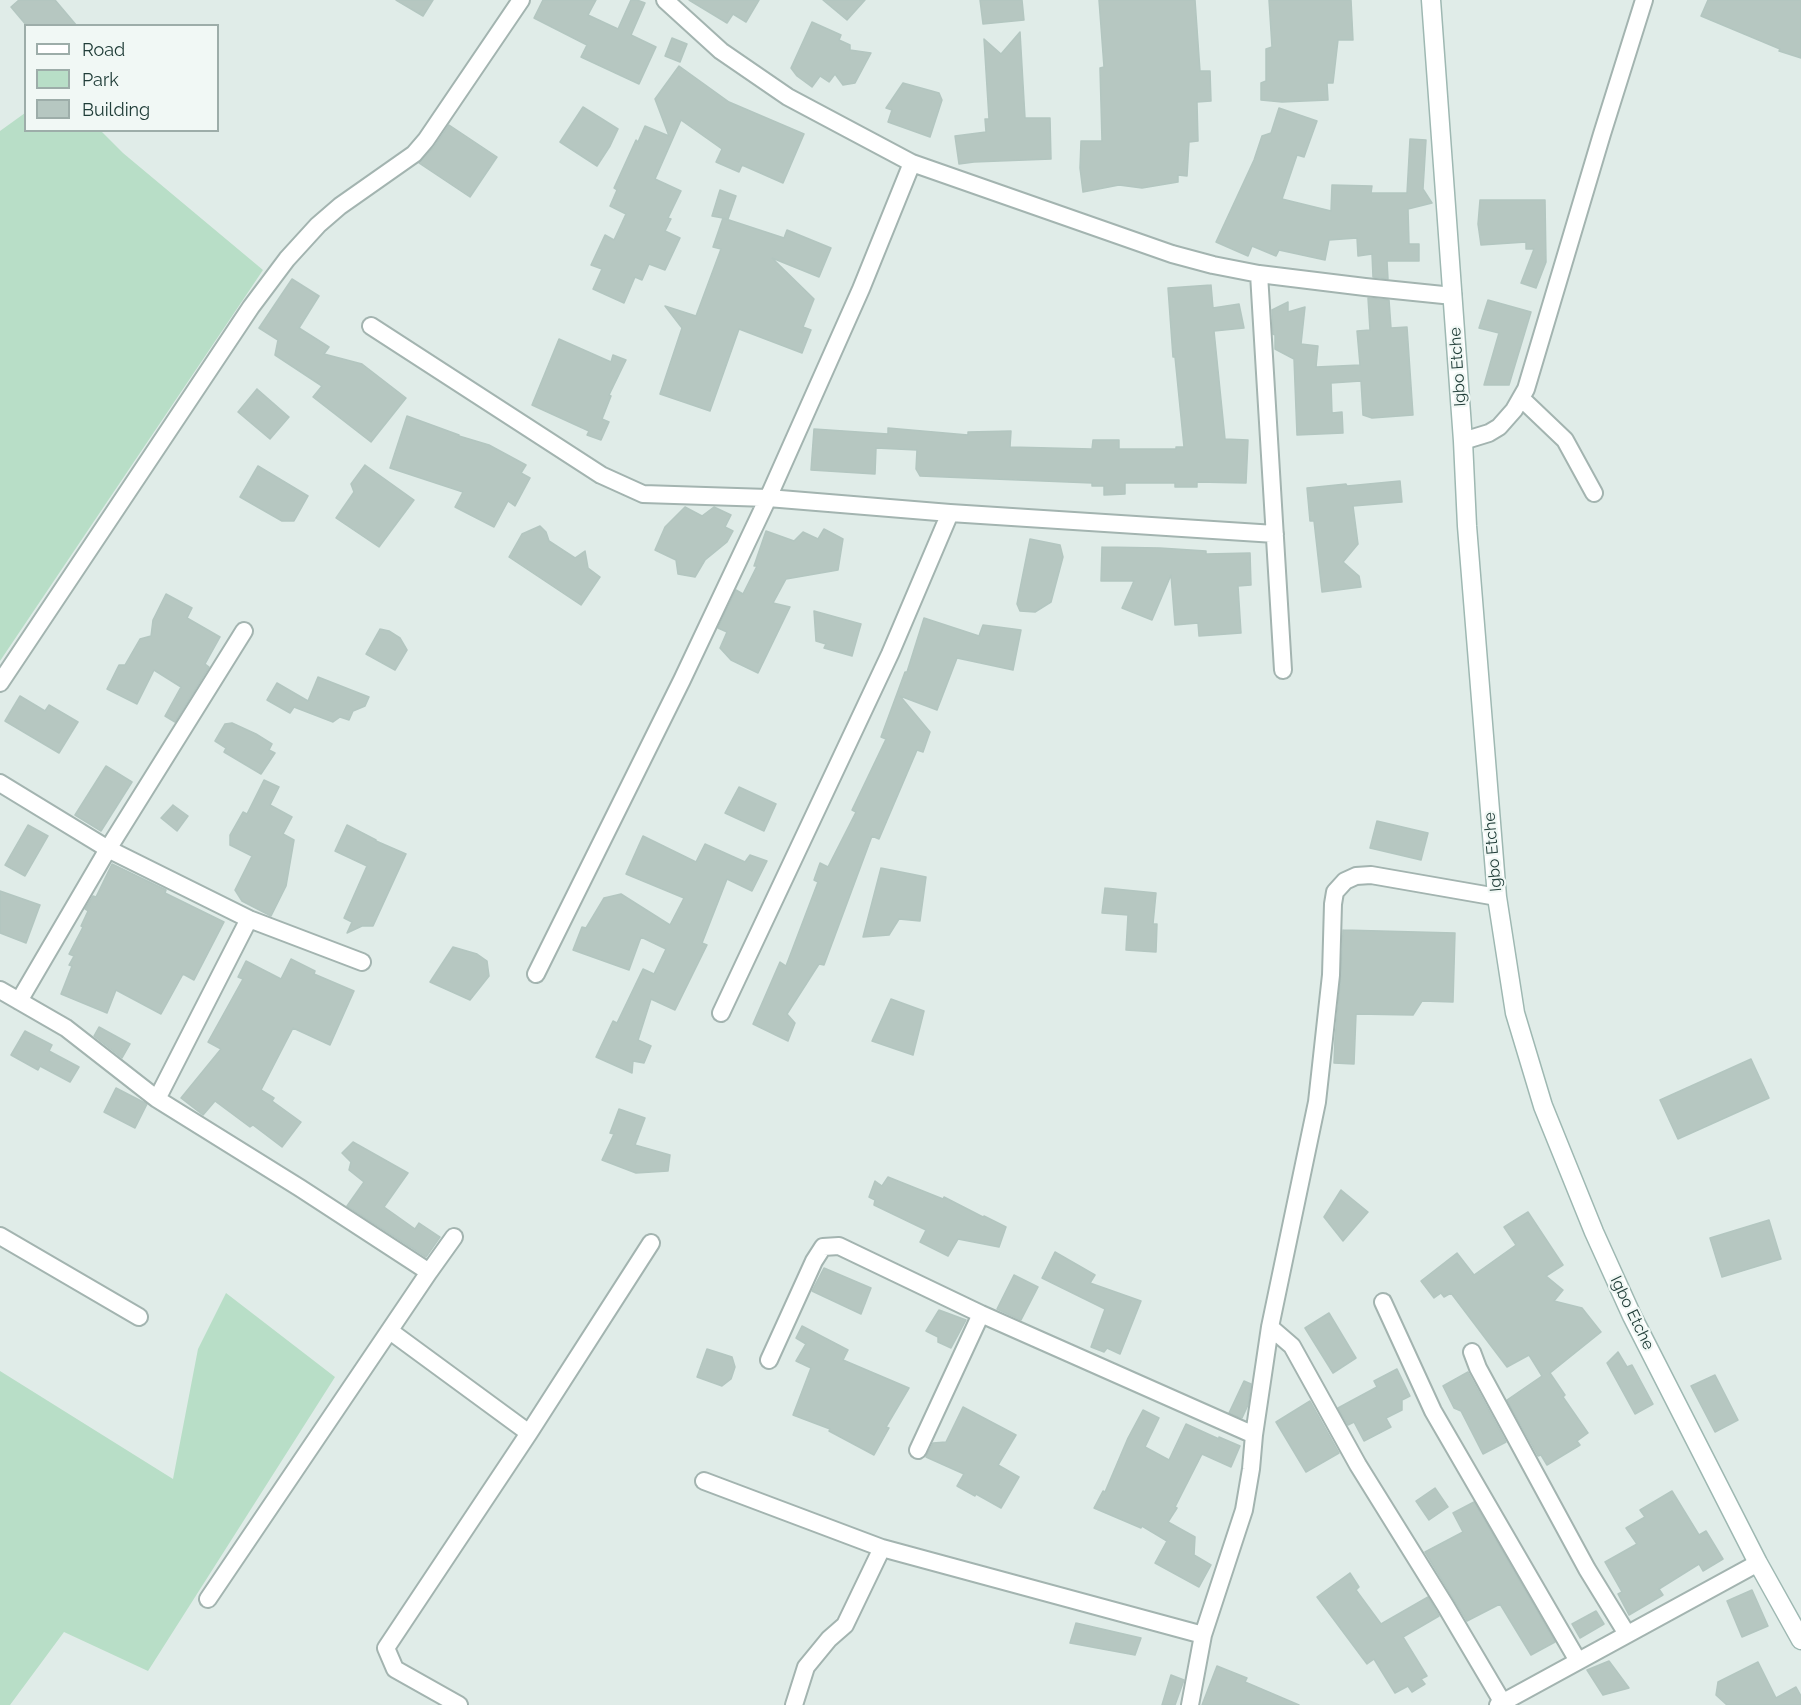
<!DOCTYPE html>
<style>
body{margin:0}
#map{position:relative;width:1801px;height:1705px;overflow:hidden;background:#e0ece8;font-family:Raleway,sans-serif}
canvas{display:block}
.legend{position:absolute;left:24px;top:24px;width:195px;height:108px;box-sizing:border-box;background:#f1f8f5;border:2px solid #9dada9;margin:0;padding:8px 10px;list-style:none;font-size:18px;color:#203d38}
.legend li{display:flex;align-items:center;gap:12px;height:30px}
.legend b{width:30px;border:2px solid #9dada9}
</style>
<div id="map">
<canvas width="1801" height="1705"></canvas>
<ul class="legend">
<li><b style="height:8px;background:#fff"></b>Road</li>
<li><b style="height:16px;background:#b8dec7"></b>Park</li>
<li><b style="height:16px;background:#b6c7c1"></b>Building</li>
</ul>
</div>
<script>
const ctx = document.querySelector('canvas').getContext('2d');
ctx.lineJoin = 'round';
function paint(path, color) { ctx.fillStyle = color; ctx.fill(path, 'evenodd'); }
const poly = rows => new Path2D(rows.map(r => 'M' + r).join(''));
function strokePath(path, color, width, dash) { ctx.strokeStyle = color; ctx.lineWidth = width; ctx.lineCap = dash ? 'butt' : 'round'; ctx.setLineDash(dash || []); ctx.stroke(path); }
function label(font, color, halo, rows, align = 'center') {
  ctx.font = font + ' Raleway,sans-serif'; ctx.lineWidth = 4.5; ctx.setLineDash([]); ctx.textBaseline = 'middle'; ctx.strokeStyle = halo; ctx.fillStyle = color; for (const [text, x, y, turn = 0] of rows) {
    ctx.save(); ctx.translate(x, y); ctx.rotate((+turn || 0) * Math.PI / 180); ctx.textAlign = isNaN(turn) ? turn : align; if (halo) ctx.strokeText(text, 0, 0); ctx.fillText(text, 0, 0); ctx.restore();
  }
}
const green = poly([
 [25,113,26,130,101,131,123,153,263,270,0,661,0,131],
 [226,1293,335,1377,148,1671,64,1632,10,1705,0,1705,0,1371,173,1479,198,1349]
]);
const building = poly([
 [19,0,55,0,77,26,27,26,11,7,19,0],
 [396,0,433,0,423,16,396,0],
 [543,0,596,0,588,15,618,29,631,0,637,0,645,3,631,35,656,47,639,84,581,57,587,45,534,18,543,0],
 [689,0,759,0,746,22,733,14,727,23,689,0],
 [823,0,865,0,847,20,823,0],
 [980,0,1022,0,1024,20,983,24,980,0],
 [1099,0,1195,0,1200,71,1210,71,1211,101,1197,102,1198,141,1189,142,1187,176,1178,175,1178,182,1142,188,1119,185,1083,192,1080,168,1081,141,1102,141,1100,68,1104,67,1099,0],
 [1269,0,1351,0,1353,40,1338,40,1333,83,1327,83,1328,100,1282,102,1261,100,1261,83,1266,81,1266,49,1272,47,1269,0],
 [1708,0,1801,0,1801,58,1779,51,1780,49,1701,16,1708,0],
 [812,22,841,35,839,40,850,45,850,50,871,53,855,83,843,85,835,74,829,82,820,76,812,87,797,76,791,68,812,22],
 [1020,32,1025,118,1050,118,1051,159,974,162,959,164,955,136,986,132,985,119,989,119,984,39,1001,54,1020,32],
 [672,38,687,44,680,62,665,56,672,38],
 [679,66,729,102,804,134,783,183,742,165,739,172,716,162,722,149,681,120,655,179,681,191,668,218,671,219,665,231,680,238,665,270,649,264,642,280,635,277,624,303,593,289,602,269,591,265,605,235,614,240,626,214,610,206,617,190,614,188,636,140,638,142,645,126,669,136,655,99,679,66],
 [903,83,939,93,942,100,930,137,888,122,892,110,886,108,903,83],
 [583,107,618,129,610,146,597,166,560,142,583,107],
 [1279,108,1317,121,1304,157,1297,155,1282,199,1331,211,1332,185,1372,186,1371,193,1407,193,1410,139,1426,140,1423,189,1432,203,1408,209,1409,244,1419,244,1419,261,1387,261,1388,279,1373,277,1372,254,1358,256,1357,238,1329,240,1325,260,1279,250,1276,256,1252,246,1248,256,1216,242,1254,160,1262,136,1271,133,1279,108],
 [449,125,497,157,470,197,419,163,434,147,449,125],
 [720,190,736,196,728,219,712,216,720,190],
 [1480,200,1545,200,1546,262,1536,288,1521,283,1534,249,1526,249,1526,242,1481,245,1478,224,1480,200],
 [723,218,784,238,787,230,831,248,819,277,772,258,814,299,803,327,811,330,802,353,739,329,710,411,660,394,682,328,665,306,696,316,721,249,713,247,723,218],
 [292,279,319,296,299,328,329,347,324,354,362,364,406,398,371,442,313,397,322,386,275,355,278,340,259,328,292,279],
 [1211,285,1213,308,1239,304,1244,328,1214,331,1225,439,1248,440,1246,483,1197,482,1197,487,1175,487,1175,483,1125,483,1125,494,1104,495,1104,486,1092,486,1092,483,920,476,916,469,917,450,876,448,875,474,811,470,814,429,888,434,888,428,968,435,968,432,1011,431,1010,447,1092,449,1093,440,1119,440,1119,449,1176,449,1176,447,1184,447,1175,357,1173,357,1168,288,1211,285],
 [1368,298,1389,300,1391,328,1407,327,1413,415,1372,418,1363,415,1361,381,1331,383,1332,413,1342,412,1343,433,1297,435,1294,359,1275,349,1275,335,1273,334,1272,310,1288,302,1288,312,1305,307,1301,344,1318,346,1316,367,1360,365,1357,331,1370,330,1368,298],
 [1488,300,1531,312,1509,385,1484,385,1499,333,1479,328,1488,300],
 [559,339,611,362,613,355,626,360,609,395,611,396,602,419,609,422,601,440,587,435,589,431,532,405,559,339],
 [257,389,289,417,270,439,238,412,257,389],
 [407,416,459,435,459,436,489,445,526,465,521,473,530,478,515,506,508,501,494,527,455,507,463,492,390,468,407,416],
 [365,465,414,500,379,547,336,518,354,492,351,484,365,465],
 [258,466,308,496,294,521,282,521,240,497,258,466],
 [1400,481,1402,502,1353,506,1358,544,1343,562,1359,576,1361,587,1322,592,1314,521,1310,521,1307,488,1346,484,1347,486,1400,481],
 [685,507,702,516,714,507,731,515,725,527,733,531,727,542,705,560,695,577,678,574,676,560,655,550,665,527,685,507],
 [540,526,546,532,549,541,575,558,585,551,588,568,600,577,581,605,509,557,522,534,540,526],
 [824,529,843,539,838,570,786,579,773,603,790,607,758,673,731,660,720,648,727,632,718,628,736,590,743,594,757,566,754,566,766,531,794,541,803,532,818,539,824,529],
 [1030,539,1060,545,1063,557,1051,602,1035,612,1020,611,1017,604,1030,539],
 [1102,547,1160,548,1206,551,1206,554,1250,553,1251,585,1238,586,1241,633,1199,636,1198,623,1175,625,1171,575,1152,620,1122,608,1134,581,1101,581,1102,547],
 [166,594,192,608,187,618,220,637,205,664,209,667,175,722,165,716,181,687,154,670,137,704,107,689,119,665,125,665,140,639,151,636,153,620,166,594],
 [814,611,861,624,852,656,824,648,826,644,816,641,814,611],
 [924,618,979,636,983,625,1021,630,1013,670,957,658,937,710,900,696,930,732,923,752,917,750,879,839,872,836,824,965,819,964,787,1014,795,1023,788,1041,753,1024,780,962,786,966,818,882,814,880,820,863,828,867,856,812,852,810,886,739,881,737,905,672,907,672,924,618],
 [380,629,389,631,400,638,407,650,395,670,366,654,380,629],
 [318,677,369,697,365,706,353,711,349,720,340,717,333,722,294,707,290,713,267,700,277,683,308,701,318,677],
 [20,696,45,711,49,705,78,722,59,753,5,721,20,696],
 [232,723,256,734,272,744,269,750,275,753,261,774,224,752,226,748,215,741,225,724,232,723],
 [106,766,132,782,101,831,75,815,106,766],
 [264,780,279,787,270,805,292,817,283,834,294,840,286,886,271,916,242,901,235,890,252,856,230,845,230,835,243,812,247,814,264,780],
 [739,787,776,804,764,831,725,813,739,787],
 [173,805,188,816,177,831,161,818,173,805],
 [1377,821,1428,833,1421,860,1370,848,1377,821],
 [28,825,48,836,25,876,5,865,28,825],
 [347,825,376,840,376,841,406,854,373,926,362,926,347,933,352,922,344,918,367,866,335,851,347,825],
 [643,836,696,862,705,844,745,862,750,855,767,861,752,891,727,879,702,943,707,945,675,1010,651,999,638,1040,651,1046,644,1063,633,1061,632,1073,596,1057,613,1021,617,1023,643,969,654,974,666,949,641,937,629,970,573,950,582,927,586,928,604,898,621,894,670,925,684,898,626,874,643,836],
 [112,864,166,890,165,893,224,922,194,980,183,974,161,1014,116,990,107,1013,61,994,72,966,69,965,74,956,69,954,83,927,81,926,88,911,85,909,93,896,96,897,112,864],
 [881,868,926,877,920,921,899,919,889,935,863,937,881,868],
 [1105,888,1156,893,1153,924,1157,924,1156,952,1126,950,1128,915,1102,913,1105,888],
 [0,891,40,905,26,943,0,933,0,891],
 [1343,930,1455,933,1453,1002,1422,1001,1413,1015,1356,1014,1354,1064,1334,1063,1335,1038,1341,975,1343,930],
 [453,947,477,954,487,961,489,976,470,1000,430,982,453,947],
 [291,959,315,971,314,974,354,991,330,1045,293,1028,261,1090,274,1098,272,1101,301,1122,282,1147,253,1125,250,1127,215,1101,203,1115,181,1098,221,1049,208,1042,243,979,238,977,246,961,281,979,291,959],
 [891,999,924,1011,913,1055,872,1041,891,999],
 [99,1027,130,1044,122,1058,94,1036,99,1027],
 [25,1031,52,1045,49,1051,79,1067,70,1082,40,1066,38,1070,11,1055,25,1031],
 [1751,1059,1769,1098,1678,1139,1660,1100,1751,1059],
 [116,1088,147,1104,135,1128,104,1112,116,1088],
 [619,1109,645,1118,635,1145,670,1155,668,1171,636,1173,602,1160,614,1134,610,1133,619,1109],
 [353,1142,408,1173,384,1207,415,1229,419,1223,440,1237,426,1257,347,1206,364,1182,349,1170,351,1162,342,1153,353,1142],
 [888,1177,943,1199,944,1197,983,1217,984,1216,1006,1227,999,1247,958,1239,948,1256,920,1242,926,1230,874,1205,875,1200,869,1197,875,1181,882,1186,888,1177],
 [1341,1190,1368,1212,1343,1241,1324,1217,1341,1190],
 [1528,1212,1563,1265,1546,1276,1563,1290,1554,1301,1582,1308,1601,1332,1550,1373,1565,1395,1563,1397,1588,1433,1577,1441,1580,1445,1547,1465,1541,1455,1538,1456,1507,1400,1542,1376,1529,1355,1507,1367,1451,1293,1444,1297,1441,1293,1434,1298,1421,1281,1457,1253,1474,1275,1516,1245,1504,1227,1528,1212],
 [1769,1220,1781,1259,1722,1277,1710,1238,1769,1220],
 [1055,1252,1095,1275,1090,1283,1141,1301,1120,1354,1107,1348,1104,1352,1091,1347,1105,1309,1042,1278,1055,1252],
 [824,1268,871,1288,861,1314,812,1291,824,1268],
 [1014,1275,1038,1287,1021,1320,997,1309,1014,1275],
 [939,1310,966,1320,951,1348,938,1342,938,1337,926,1331,939,1310],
 [1329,1313,1356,1358,1333,1373,1305,1328,1329,1313],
 [802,1326,848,1350,843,1360,909,1388,886,1427,889,1428,874,1455,829,1431,830,1429,793,1415,811,1368,796,1361,806,1344,796,1338,802,1326],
 [707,1349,732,1357,735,1367,731,1379,722,1386,697,1377,707,1349],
 [1618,1352,1627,1367,1632,1365,1653,1404,1635,1414,1607,1363,1618,1352],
 [1397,1369,1410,1396,1402,1400,1402,1410,1386,1418,1391,1427,1364,1441,1354,1422,1348,1425,1338,1408,1377,1387,1374,1381,1397,1369],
 [1468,1372,1506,1442,1483,1454,1461,1411,1454,1408,1443,1386,1468,1372],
 [1715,1375,1738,1420,1715,1432,1691,1386,1715,1375],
 [1244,1381,1251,1384,1248,1405,1242,1418,1229,1413,1244,1381],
 [1310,1401,1339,1453,1306,1472,1276,1422,1310,1401],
 [963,1407,1016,1435,998,1465,1019,1477,1001,1508,976,1494,975,1496,957,1486,964,1474,926,1457,933,1443,946,1442,963,1407],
 [1143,1410,1159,1418,1145,1447,1169,1460,1186,1424,1219,1439,1219,1437,1240,1446,1231,1467,1202,1454,1175,1507,1177,1508,1168,1522,1195,1537,1194,1555,1211,1565,1199,1587,1155,1563,1167,1541,1142,1526,1141,1528,1094,1508,1103,1491,1105,1492,1128,1438,1143,1410],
 [1435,1488,1448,1507,1429,1520,1416,1501,1435,1488],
 [1672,1491,1699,1535,1706,1531,1723,1559,1703,1571,1699,1564,1659,1589,1663,1595,1629,1615,1618,1594,1622,1592,1605,1562,1637,1544,1626,1528,1645,1517,1640,1510,1672,1491],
 [1474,1502,1555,1642,1531,1655,1500,1604,1467,1621,1425,1552,1463,1532,1453,1513,1474,1502],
 [1350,1573,1359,1587,1356,1590,1381,1624,1428,1597,1439,1616,1403,1637,1427,1676,1421,1679,1425,1684,1412,1692,1408,1686,1395,1693,1374,1659,1367,1664,1317,1597,1350,1573],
 [1752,1590,1768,1626,1742,1637,1727,1601,1752,1590],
 [1596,1611,1604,1624,1580,1638,1572,1624,1596,1611],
 [1076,1623,1141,1638,1135,1655,1070,1643,1076,1623],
 [1609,1661,1629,1688,1603,1695,1587,1670,1609,1661],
 [1758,1662,1776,1698,1796,1687,1801,1696,1801,1705,1727,1705,1716,1695,1718,1682,1758,1662],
 [1217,1666,1247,1678,1245,1682,1299,1705,1202,1705,1217,1666],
 [1171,1675,1184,1680,1175,1705,1162,1705,1171,1675]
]);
const street = poly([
 [665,0,721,51,788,97,912,163,1172,254,1213,265,1259,274,1365,287,1453,296],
 [1259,274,1283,670],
 [371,326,601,475,643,494,768,498,950,513,1275,534],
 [1522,399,1565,440,1594,493],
 [1463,441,1489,433,1499,427,1514,410,1526,389,1602,134,1644,0],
 [0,683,251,307,287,259,318,225,340,206,414,154,426,140,521,0],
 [0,783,108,849,249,919,362,962],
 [536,974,682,680,768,498,861,289,912,163],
 [0,990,66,1028,157,1099,300,1188,429,1272],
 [19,1001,108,849,244,631],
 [721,1013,890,654,950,513],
 [157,1099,249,919],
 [0,1236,139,1317],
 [1383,1302,1433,1411,1578,1661],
 [1270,1327,1292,1346,1358,1465,1445,1605,1503,1703],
 [390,1331,529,1433],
 [1472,1352,1478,1368,1587,1569,1627,1634],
 [769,1360,814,1261,823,1247,839,1246,981,1314,1254,1435],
 [918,1450,981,1314],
 [704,1481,882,1548,1203,1635],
 [208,1599,429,1272,454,1237],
 [459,1705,395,1669,386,1648,529,1433,651,1243],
 [794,1705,806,1667,829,1639,845,1625,882,1548],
 [1190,1705,1203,1635,1244,1510,1251,1469,1254,1435,1270,1327,1317,1102,1331,975,1333,904,1335,892,1345,881,1356,876,1371,875,1497,897],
 [1498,1705,1758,1563]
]);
const secondary = poly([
 [1431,0,1463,441,1467,526,1497,897,1515,1013,1543,1106,1594,1232,1632,1316,1758,1563,1801,1640]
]);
const streetNames = [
 ["Igbo Etche",1458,367,-94],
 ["Igbo Etche",1493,852,-95],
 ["Igbo Etche",1632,1313,64]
];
paint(green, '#b8dec7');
paint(building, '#b6c7c1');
strokePath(building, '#b3c6c0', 1.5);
strokePath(street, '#a3b4b0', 20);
strokePath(secondary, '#9eb8b2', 21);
strokePath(street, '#fff', 16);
strokePath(secondary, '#fff', 18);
label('16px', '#203d38', '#f1f8f5', streetNames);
</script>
